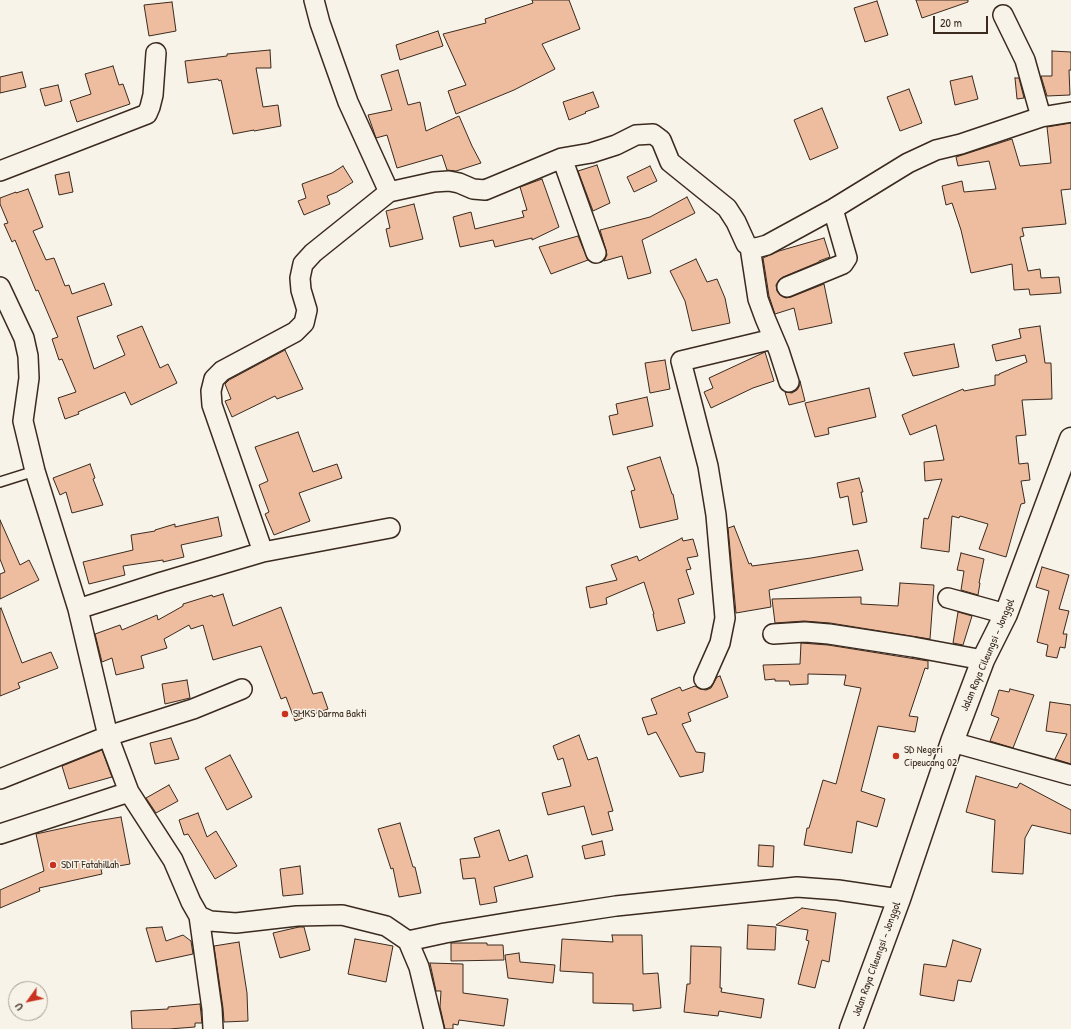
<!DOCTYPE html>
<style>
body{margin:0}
#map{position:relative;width:1071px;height:1029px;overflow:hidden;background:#f7f3e8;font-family:"Patrick Hand",sans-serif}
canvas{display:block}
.north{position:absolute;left:8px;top:981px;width:40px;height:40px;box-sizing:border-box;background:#f7f3e8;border:1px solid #aca397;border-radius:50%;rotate:237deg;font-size:11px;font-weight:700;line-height:16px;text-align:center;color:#3b2a1e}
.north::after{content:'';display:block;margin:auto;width:14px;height:18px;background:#c8321e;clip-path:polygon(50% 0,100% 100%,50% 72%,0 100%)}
.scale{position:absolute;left:933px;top:16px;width:55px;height:18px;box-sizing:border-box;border:2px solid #3b2a1e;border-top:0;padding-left:5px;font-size:12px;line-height:14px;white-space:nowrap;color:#3b2a1e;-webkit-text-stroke:3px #f7f3e8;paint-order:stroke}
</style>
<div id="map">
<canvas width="1071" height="1029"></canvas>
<div class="north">U</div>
<div class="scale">20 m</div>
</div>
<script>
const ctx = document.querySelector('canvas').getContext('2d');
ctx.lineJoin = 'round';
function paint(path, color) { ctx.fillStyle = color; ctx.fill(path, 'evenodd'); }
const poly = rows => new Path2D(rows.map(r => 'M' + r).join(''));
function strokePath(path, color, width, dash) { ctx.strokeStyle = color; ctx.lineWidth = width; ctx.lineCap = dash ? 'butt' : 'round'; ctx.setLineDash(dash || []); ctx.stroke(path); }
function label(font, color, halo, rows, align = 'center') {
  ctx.font = font + ' "Patrick Hand",sans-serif'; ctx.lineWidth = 3; ctx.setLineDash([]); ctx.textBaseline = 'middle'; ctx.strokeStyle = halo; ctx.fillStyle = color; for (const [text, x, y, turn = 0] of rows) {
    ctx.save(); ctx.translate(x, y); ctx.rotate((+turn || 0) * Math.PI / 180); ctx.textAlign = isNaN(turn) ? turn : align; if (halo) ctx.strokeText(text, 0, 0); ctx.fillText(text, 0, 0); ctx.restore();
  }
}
const building = poly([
 [532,0,569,0,580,29,542,44,555,69,514,90,456,114,448,91,466,85,443,34,486,23,485,19,533,3,532,0],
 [916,0,968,0,968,2,922,18,916,0],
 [877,1,888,35,865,42,854,8,877,1],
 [172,2,176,31,149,36,144,5,172,2],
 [438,31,443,46,400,60,396,45,438,31],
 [270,50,271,68,256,68,263,107,278,105,281,126,254,131,254,130,233,134,221,80,219,81,218,79,188,83,185,61,227,56,227,54,270,50],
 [1052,51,1071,52,1071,70,1069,70,1070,95,1047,96,1041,76,1052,76,1052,51],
 [113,66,119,85,123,84,130,104,77,122,70,101,91,94,85,74,113,66],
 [398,70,408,105,420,102,426,131,459,116,472,146,481,163,456,171,447,170,442,155,397,168,387,135,376,138,368,115,392,110,381,75,398,70],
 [22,72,26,87,0,93,0,77,22,72],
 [972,76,978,99,955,105,950,81,972,76],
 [1015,78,1019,78,1024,98,1017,99,1015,78],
 [58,85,62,101,45,106,40,89,58,85],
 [909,89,922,123,900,131,887,97,909,89],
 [593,92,599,107,585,112,586,113,569,120,563,102,593,92],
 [822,108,838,148,810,160,794,120,822,108],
 [1071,123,1071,189,1061,190,1066,224,1022,228,1024,236,1020,237,1028,271,1040,269,1041,278,1059,277,1061,293,1030,295,1029,289,1014,290,1012,264,971,273,961,230,952,203,946,205,942,186,962,181,964,192,996,189,989,161,958,166,956,157,1012,139,1020,166,1051,163,1047,127,1071,123],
 [597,165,610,203,593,211,578,171,597,165],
 [343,166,353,182,337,192,327,196,330,204,304,215,298,201,306,198,302,184,332,173,343,166],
 [650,166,657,181,634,192,627,177,650,166],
 [69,172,73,192,59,195,55,175,69,172],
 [542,179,559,227,532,240,532,238,495,247,493,240,460,247,453,217,471,212,475,229,524,217,522,211,527,210,520,187,542,179],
 [28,189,43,227,33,231,46,260,54,258,65,286,69,285,72,294,104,283,112,305,77,317,94,369,125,355,117,336,142,326,160,368,168,364,177,383,131,405,125,392,78,412,79,414,65,419,58,398,76,392,62,359,59,360,52,339,58,337,38,290,36,291,15,240,12,242,4,224,8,223,0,204,0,198,16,192,16,193,28,189],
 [687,197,695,213,642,240,651,273,628,279,622,256,604,261,607,255,606,250,600,230,650,217,687,197],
 [414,204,423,239,390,247,386,229,390,228,386,211,414,204],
 [578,236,588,260,551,274,539,247,578,236],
 [824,238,830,257,819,261,819,262,783,277,779,280,776,285,777,291,780,295,786,298,791,297,824,284,832,323,799,330,794,308,775,314,769,296,763,258,779,251,824,238],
 [696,259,707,282,717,279,725,298,730,323,692,331,685,301,670,271,696,259],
 [1040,326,1045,363,1051,363,1052,399,1022,400,1026,435,1016,436,1019,464,1028,463,1030,480,1021,481,1025,503,1021,504,1006,557,979,549,988,524,960,516,959,518,952,516,949,552,921,548,924,518,928,519,942,479,925,481,924,462,944,460,936,425,910,435,902,415,963,389,964,391,995,385,995,375,999,375,999,374,1027,362,1025,355,996,361,992,345,1021,338,1019,329,1040,326],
 [954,344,959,367,913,376,904,353,954,344],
 [285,350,303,389,277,399,275,396,232,417,225,401,231,399,225,384,229,380,285,350],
 [765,352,774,381,753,388,711,408,704,392,713,388,709,378,765,352],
 [665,360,670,389,650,393,645,363,665,360],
 [800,381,805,401,789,405,785,392,792,393,797,390,800,385,800,381],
 [869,388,876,417,828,428,829,434,815,437,805,403,869,388],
 [647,397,653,426,613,435,609,416,618,414,616,404,647,397],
 [298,432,313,472,337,464,342,478,299,493,310,521,274,535,265,514,269,512,259,485,268,481,255,447,298,432],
 [660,457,672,494,673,494,678,519,640,528,631,491,635,490,627,467,660,457],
 [90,464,95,478,93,479,103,505,72,513,66,492,60,495,53,478,90,464],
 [859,478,863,492,861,492,867,522,853,525,848,496,840,498,837,483,859,478],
 [218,517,222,536,181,545,184,557,163,562,163,560,123,566,125,575,89,584,83,562,133,550,131,535,155,531,155,530,175,524,175,527,218,517],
 [0,520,20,565,29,560,39,580,0,599,0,574,5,572,0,559,0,520],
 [734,526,749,564,751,563,752,566,811,558,858,550,863,570,769,590,771,607,736,613,728,528,734,526],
 [682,538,683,541,693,539,698,556,687,558,691,569,686,570,694,594,678,599,685,623,657,631,653,614,654,614,644,582,606,598,607,604,590,608,586,587,617,580,611,565,637,556,639,561,682,538],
 [961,553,984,559,979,583,980,583,978,595,961,590,964,571,957,570,961,553],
 [1042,567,1069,575,1059,609,1069,611,1063,634,1067,634,1065,648,1060,647,1057,658,1046,656,1048,645,1037,642,1049,591,1036,587,1042,567],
 [900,583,934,585,930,639,830,623,804,621,775,623,772,599,861,597,861,604,898,606,900,583],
 [223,594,233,626,281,607,313,694,322,692,328,709,295,721,286,697,281,699,261,646,213,660,203,625,191,629,189,625,164,639,167,648,141,656,144,668,116,675,112,658,102,662,95,634,120,625,122,630,157,615,158,620,183,606,183,604,212,595,213,597,223,594],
 [1,608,22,663,51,652,58,668,18,683,20,688,0,696,0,609,1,608],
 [958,612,972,616,963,645,953,643,958,612],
 [801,643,828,645,928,661,928,669,925,668,909,716,918,717,915,732,878,726,861,791,885,799,877,827,857,821,852,853,804,845,807,828,809,828,823,780,836,784,861,688,844,685,846,675,808,674,808,684,790,685,789,681,775,681,775,679,765,680,763,665,800,664,801,643],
 [720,676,728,697,688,713,691,721,682,724,696,752,705,753,703,772,680,777,656,732,648,735,642,718,657,714,651,699,680,687,682,691,695,686,700,689,706,690,711,688,717,677,720,676],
 [187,680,190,698,165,704,162,684,187,680],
 [1010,689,1034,695,1013,748,990,741,999,718,991,715,999,690,1009,692,1010,689],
 [1050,702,1071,705,1071,764,1055,759,1067,734,1046,731,1050,702],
 [579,735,588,760,597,757,613,811,608,812,613,830,592,835,584,806,548,815,542,793,571,786,563,758,558,760,553,746,579,735],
 [171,738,179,759,155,764,150,743,171,738],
 [102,750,112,777,69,789,62,766,102,750],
 [230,755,252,797,227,810,205,768,230,755],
 [976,776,1017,788,1020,783,1071,810,1071,834,1032,825,1025,838,1023,874,992,872,995,820,966,812,976,776],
 [169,785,178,801,156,813,146,798,169,785],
 [198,813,207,837,216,831,237,866,215,879,188,834,184,835,179,820,198,813],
 [121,817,130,864,101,869,102,874,39,888,40,891,0,908,0,890,44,871,36,834,91,822,121,817],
 [400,823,413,867,415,867,421,893,399,897,393,868,391,869,378,829,400,823],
 [499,830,509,861,527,855,533,877,494,887,497,902,480,905,475,878,463,879,460,859,480,857,474,838,499,830],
 [602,841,605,855,585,859,582,846,602,841],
 [759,845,774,846,773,867,758,866,759,845],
 [300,866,303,894,283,896,280,869,300,866],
 [802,908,836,913,829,962,822,960,815,988,798,984,809,941,806,940,808,930,776,925,802,908],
 [748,925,776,927,775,950,747,949,748,925],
 [162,927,166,941,183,935,191,941,193,954,156,962,146,928,162,927],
 [299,927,304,927,310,950,280,958,273,933,299,927],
 [612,935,642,935,643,974,658,973,661,1008,633,1011,633,1004,593,1003,593,973,560,971,562,939,613,942,612,935],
 [355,939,393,946,386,982,348,974,355,939],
 [953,940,981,949,971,982,958,980,954,1001,920,995,924,964,946,967,953,940],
 [239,942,247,993,248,1021,224,1022,223,1008,214,946,239,942],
 [451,943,487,943,487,945,503,945,504,960,451,961,451,943],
 [691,946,721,947,720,988,722,988,721,992,764,999,761,1018,719,1011,718,1016,684,1012,687,984,690,984,691,946],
 [519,953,520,962,555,965,553,983,508,978,505,955,519,953],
 [430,963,463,964,463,993,508,999,504,1026,459,1020,458,1025,453,1024,453,1029,445,1029,440,1007,441,991,436,991,430,963],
 [200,1004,202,1023,195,1023,195,1027,169,1029,132,1029,131,1011,168,1009,168,1007,200,1004]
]);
const lane = poly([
 [0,482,35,471]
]);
const street = poly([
 [314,0,320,23,348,102,389,192],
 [1003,15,1025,60,1041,117],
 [562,158,596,253],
 [0,171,147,114,150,107,153,95,156,53],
 [750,247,758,299,765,318,779,351,789,382],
 [0,287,24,338,28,356,29,378,23,421,35,471,78,609,108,736,129,792,173,860,191,902,199,916,210,921,236,923,297,916,342,915,386,926,408,941,419,967,434,1029],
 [787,287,843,264,847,258,833,209],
 [263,552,390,528],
 [948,598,1006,614],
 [78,609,162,582,263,552,212,405,211,391,214,379,222,371,295,332,304,323,307,310,301,290,300,278,303,264,313,253,389,192,434,182,449,181,459,183,473,189,485,190,562,158,591,153,616,145,636,135,653,134,661,140,670,162,727,208,736,222,746,244,750,247,756,248,767,245,833,209,908,163,936,150,961,144,1041,117,1071,112],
 [773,634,805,632,829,634,913,647,983,660],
 [704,679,720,643,725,618,716,515,708,466,681,361,773,339],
 [952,742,1071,775],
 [0,779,108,736,193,709,242,689],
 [0,834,129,792],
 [199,916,212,1009,213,1029],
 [408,941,445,933,524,920,616,906,797,887,838,890,899,899]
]);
const primary = poly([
 [851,1029,899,899,952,742,983,660,1006,614,1071,439]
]);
const markers = [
 [285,714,4,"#c8321e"],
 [896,756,4,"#c8321e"],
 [53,865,4,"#c8321e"]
];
const streetNames = [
 ["Jalan Raya Cileungsi - Jonggol",988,655,-67],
 ["Jalan Raya Cileungsi - Jonggol",877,959,-70]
];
const poiNames = [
 ["SMKS Darma Bakti",293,714],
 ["SD Negeri",904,750],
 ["Cipeucang 02",904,763],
 ["SDIT Fatahillah",61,865]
];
paint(building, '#eebc9e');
strokePath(building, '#3b2a1e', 1);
strokePath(lane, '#3b2a1e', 12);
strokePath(street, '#3b2a1e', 22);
strokePath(primary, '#3b2a1e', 25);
strokePath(lane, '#f7f3e8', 9);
strokePath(street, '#f7f3e8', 19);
strokePath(primary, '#f7f3e8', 22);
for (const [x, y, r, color] of markers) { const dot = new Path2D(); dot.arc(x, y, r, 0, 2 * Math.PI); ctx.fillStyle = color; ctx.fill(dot); strokePath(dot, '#f7f3e8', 1.5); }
label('11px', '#3b2a1e', '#f7f3e8', streetNames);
label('11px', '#3b2a1e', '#f7f3e8', poiNames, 'left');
</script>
